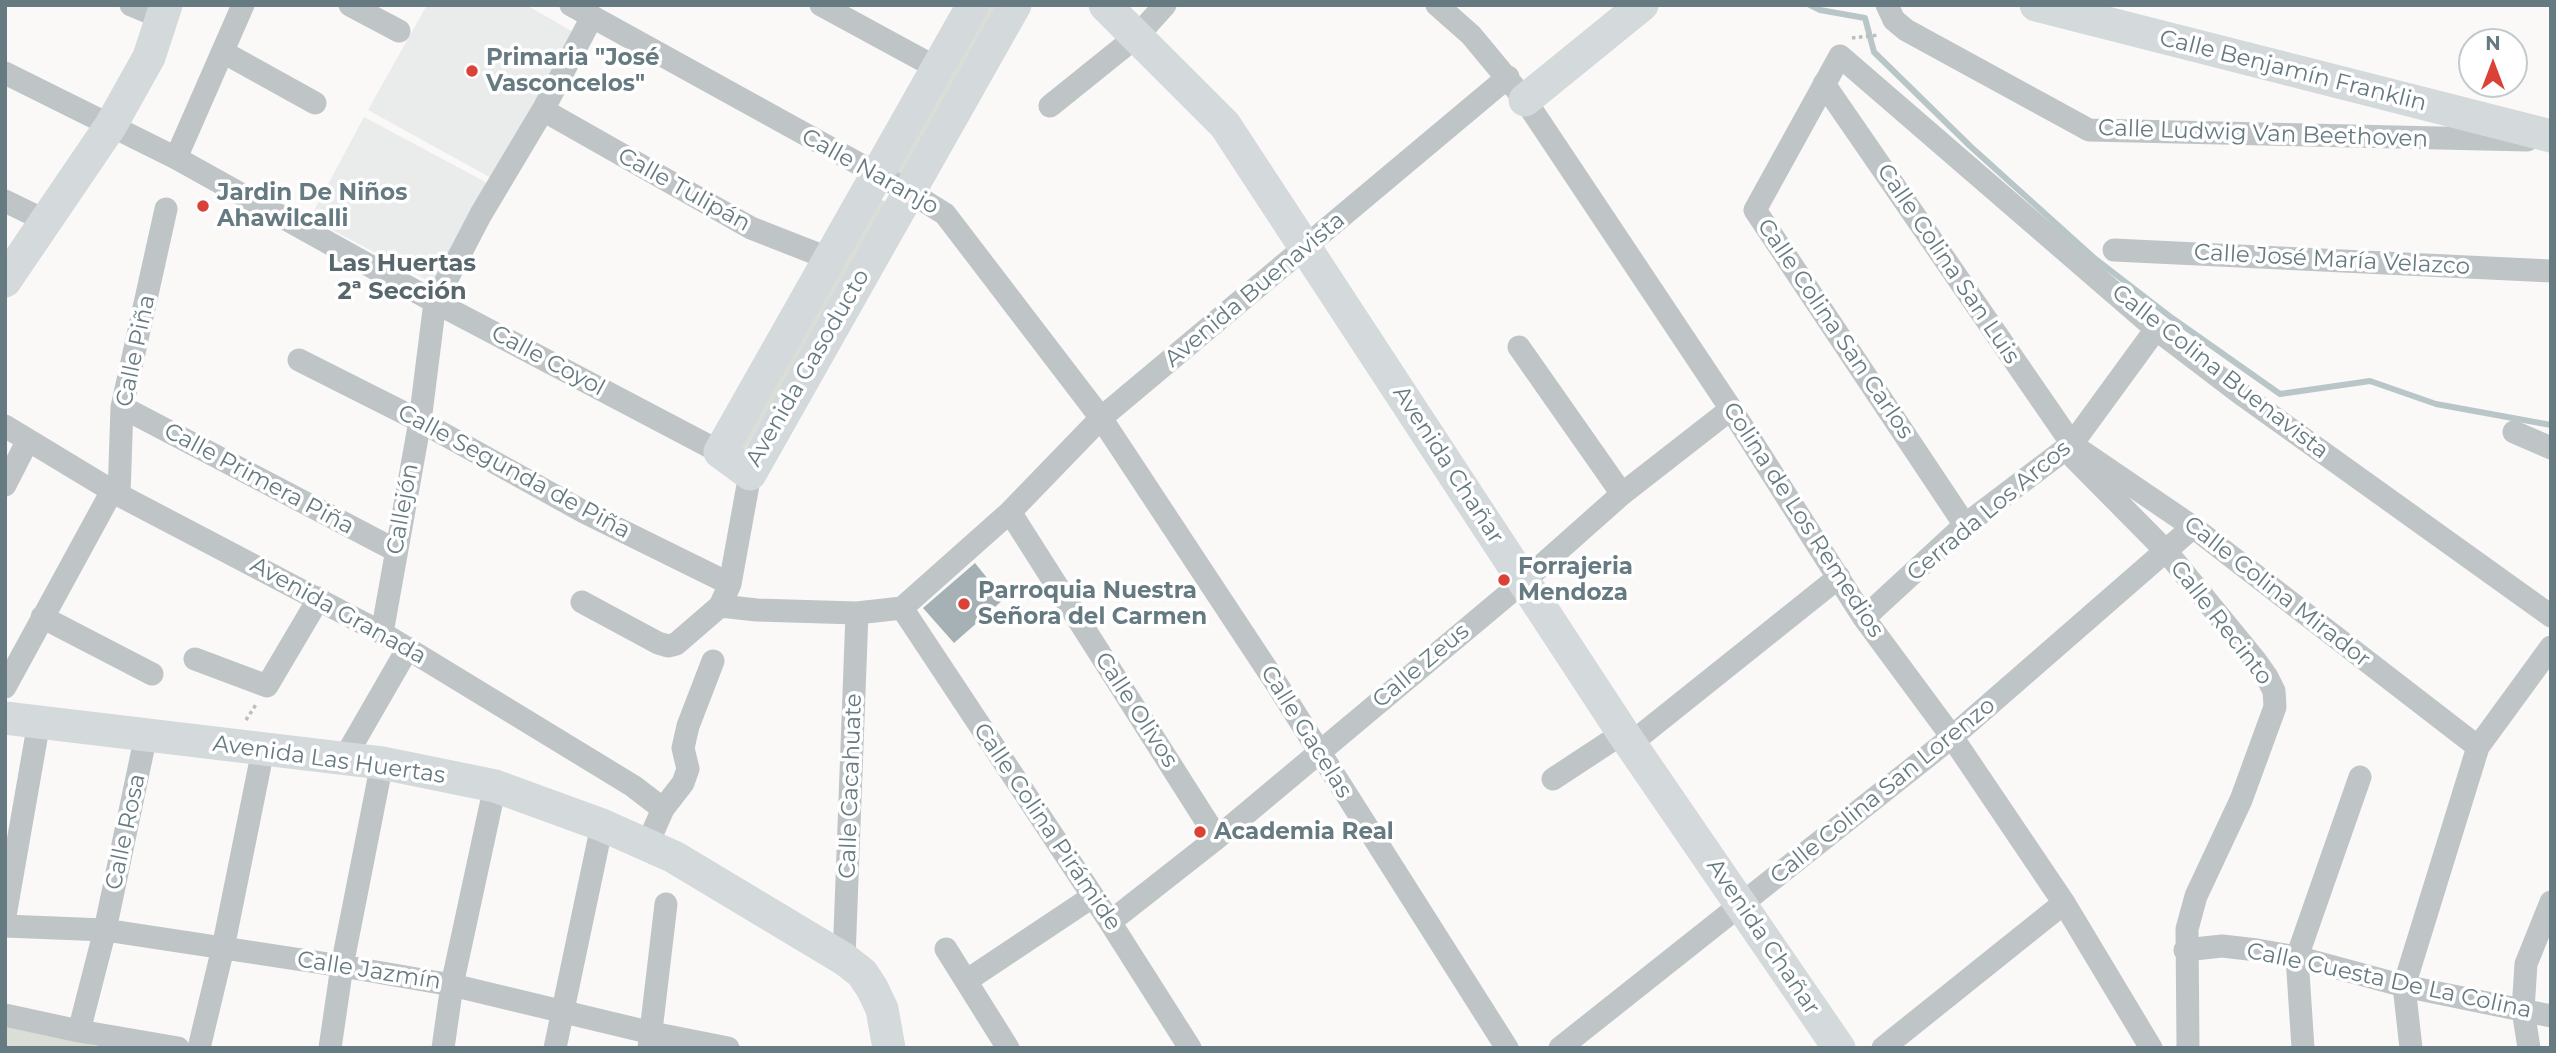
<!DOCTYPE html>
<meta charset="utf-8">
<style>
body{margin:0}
#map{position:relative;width:2556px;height:1053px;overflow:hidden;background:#faf9f8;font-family:Montserrat,sans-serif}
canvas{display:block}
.frame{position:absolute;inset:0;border:7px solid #667a81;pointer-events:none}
.north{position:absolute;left:2458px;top:28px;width:70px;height:70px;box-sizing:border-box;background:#fff;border:2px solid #c2cacd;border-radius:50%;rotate:0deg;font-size:19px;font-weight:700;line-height:28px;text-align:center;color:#667a81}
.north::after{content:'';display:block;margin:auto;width:24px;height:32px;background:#da4237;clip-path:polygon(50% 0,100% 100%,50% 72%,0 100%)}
</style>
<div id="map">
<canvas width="2556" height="1053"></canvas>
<div class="frame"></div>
<div class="north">N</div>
</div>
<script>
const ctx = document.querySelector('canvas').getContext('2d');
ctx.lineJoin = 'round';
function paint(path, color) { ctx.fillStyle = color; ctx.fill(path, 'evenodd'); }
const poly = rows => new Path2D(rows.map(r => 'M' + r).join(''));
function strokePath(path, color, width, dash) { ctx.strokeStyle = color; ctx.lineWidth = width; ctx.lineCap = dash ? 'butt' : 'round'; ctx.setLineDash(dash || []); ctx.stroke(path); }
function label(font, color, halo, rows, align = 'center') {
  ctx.font = font + ' Montserrat,sans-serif'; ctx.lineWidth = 7; ctx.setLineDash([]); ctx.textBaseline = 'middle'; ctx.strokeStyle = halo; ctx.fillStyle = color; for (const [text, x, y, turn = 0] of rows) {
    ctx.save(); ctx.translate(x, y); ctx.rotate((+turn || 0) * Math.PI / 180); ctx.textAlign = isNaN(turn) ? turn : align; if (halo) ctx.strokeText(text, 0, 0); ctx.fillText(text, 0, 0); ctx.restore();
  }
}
const built = poly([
 [427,5,526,5,575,33,493,179,368,110],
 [364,117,491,185,438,286,310,218]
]);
const green = poly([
 [988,5,1006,5,910,179,892,181],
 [882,200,889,204,743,452,740,444,871,204],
 [5,1022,96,1046,104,1048,5,1048]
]);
const stream = poly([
 [1810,5,1820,10,1865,18,1874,52,1970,146,2093,257,2172,318,2280,394,2370,381,2436,404,2551,425]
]);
const building = poly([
 [975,563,1004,599,954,643,923,608]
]);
const path = poly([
 [1852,38,1879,35],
 [246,720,257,703]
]);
const street = poly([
 [131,5,162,18],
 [350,5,399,31],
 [571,5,908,191,945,214,1101,418,1274,680,1507,1048],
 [821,5,937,68],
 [1437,5,1471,35,1525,100,1731,409,1864,618,1952,737,2064,903,2151,1048],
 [1887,5,1894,20,1906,30,2089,130,2527,140],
 [223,52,315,103],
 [5,73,176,158,435,302,720,452],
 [1824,84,2072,444,2074,458,2166,551,2255,660,2267,677,2274,691,2275,707,2241,800,2196,896,2187,929,2188,1048],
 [1050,106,1137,36,1165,5],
 [543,110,751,228,830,259],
 [176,158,243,5],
 [5,201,46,221],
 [2114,250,2551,271],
 [1519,347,1622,494],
 [299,360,420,421,584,512,730,584],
 [122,407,395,550],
 [5,426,119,495,382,633,633,786,663,809],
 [2514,432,2551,448],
 [2074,446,2193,527,2478,747],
 [5,485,28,440],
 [119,495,122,407,166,209],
 [1010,512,1217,838],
 [1965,525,1755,210,1840,56,2156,329,2244,396,2551,616],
 [582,602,658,643,668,646,676,644,720,606,730,584,750,474],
 [720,606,757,610,857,613,902,608],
 [902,608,1010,512,1101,418,1508,77],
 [902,608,1110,922,1190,1048],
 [42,617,152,674],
 [1864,618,1965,525,2072,444,2156,329],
 [382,633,420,421,435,302,481,214,543,110,592,17],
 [195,659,267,686,319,598],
 [5,687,112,491],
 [1630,744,1839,577],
 [344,759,408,648],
 [1553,779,1623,733],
 [647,845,663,809,683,783,688,769,683,748,688,726,713,661],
 [5,916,39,722],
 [1110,922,1217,838,1524,581,1622,494,1731,409],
 [5,926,105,930,342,966,452,985,652,1033,728,1048],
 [946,949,1008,1048],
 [2185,950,2222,946,2257,950,2297,957,2404,986,2551,1016],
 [844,959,857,613],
 [966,981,1092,897],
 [5,1015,79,1031,178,1048],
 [79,1031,105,930,146,735],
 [199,1048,223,948,263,750],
 [330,1048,342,966,382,763],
 [443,1048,452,985,495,786],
 [555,1048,602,825],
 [649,1048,666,904],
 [1560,1048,1952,737,2193,527],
 [1883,1048,2064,903],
 [2303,1048,2297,957,2360,777],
 [2411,1048,2404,986,2478,747,2551,647],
 [2529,1048,2523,1010,2526,964,2551,902]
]);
const secondary = poly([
 [973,5,720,452,750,474,1015,5],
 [1105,5,1225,125,1623,733,1839,1048],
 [2036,5,2551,136],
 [1525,100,1642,5],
 [5,281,111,125,149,57,166,5],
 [5,718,382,763,495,786,602,825,674,857,844,959,862,973,872,988,882,1009,889,1048]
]);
const markers = [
 [472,71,7,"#da4237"],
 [203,206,7,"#da4237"],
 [1504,580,7,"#da4237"],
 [964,604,7,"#da4237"],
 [1200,832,7,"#da4237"]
];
const poiNames = [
 ["Primaria \"José",486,58],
 ["Vasconcelos\"",486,84],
 ["Jardin De Niños",217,193],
 ["Ahawilcalli",217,219],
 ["Forrajeria",1518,567],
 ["Mendoza",1518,593],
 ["Parroquia Nuestra",978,591],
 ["Señora del Carmen",978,617],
 ["Academia Real",1214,832]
];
const streetNames = [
 ["Calle Benjamín Franklin",2293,71,14],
 ["Calle Ludwig Van Beethoven",2263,134,2],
 ["Calle Naranjo",870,172,29],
 ["Calle Tulipán",684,190,29],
 ["Calle José María Velazco",2332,260,3],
 ["Calle Colina San Luis",1948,264,56],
 ["Avenida Buenavista",1255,290,-40],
 ["Calle Colina San Carlos",1835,329,56],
 ["Calle Piña",136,351,-78],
 ["Calle Coyol",548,361,28],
 ["Avenida Gasoducto",808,368,-60],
 ["Calle Colina Buenavista",2220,372,38],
 ["Avenida Chañar",1448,465,57],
 ["Calle Segunda de Piña",514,472,28],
 ["Calle Primera Piña",259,479,28],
 ["Callejón",403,509,-80],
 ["Cerrada Los Arcos",1989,511,-40],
 ["Colina de Los Remedios",1803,520,57],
 ["Calle Colina Mirador",2277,592,38],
 ["Avenida Granada",338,611,29],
 ["Calle Recinto",2221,623,52],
 ["Calle Zeus",1421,666,-40],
 ["Calle Olivos",1136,710,57],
 ["Calle Gacelas",1306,732,58],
 ["Avenida Las Huertas",329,760,8],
 ["Calle Cacahuate",851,786,-88],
 ["Calle Colina San Lorenzo",1883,791,-39],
 ["Calle Colina Pirámide",1047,827,56],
 ["Calle Rosa",126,832,-78],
 ["Avenida Chañar",1763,937,56],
 ["Calle Jazmín",369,971,9],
 ["Calle Cuesta De La Colina",2389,981,12]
];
const neighbourhoodNames = [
 ["Las Huertas",402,264],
 ["2ª Sección",402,292]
];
paint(built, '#eaebeb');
paint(green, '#dbded7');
strokePath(stream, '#b8c6c8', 6);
paint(building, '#a5b1b5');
strokePath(path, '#babec0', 3.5, [3.5, 3.5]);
strokePath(street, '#bfc5c7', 23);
strokePath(secondary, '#d4d9dc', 33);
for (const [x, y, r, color] of markers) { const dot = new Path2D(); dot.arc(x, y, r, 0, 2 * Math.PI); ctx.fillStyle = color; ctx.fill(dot); strokePath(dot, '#fff', 2.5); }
label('bold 23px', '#667a81', '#fff', poiNames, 'left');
label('23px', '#667a81', '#fff', streetNames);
label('bold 24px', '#58676c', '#fff', neighbourhoodNames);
</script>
